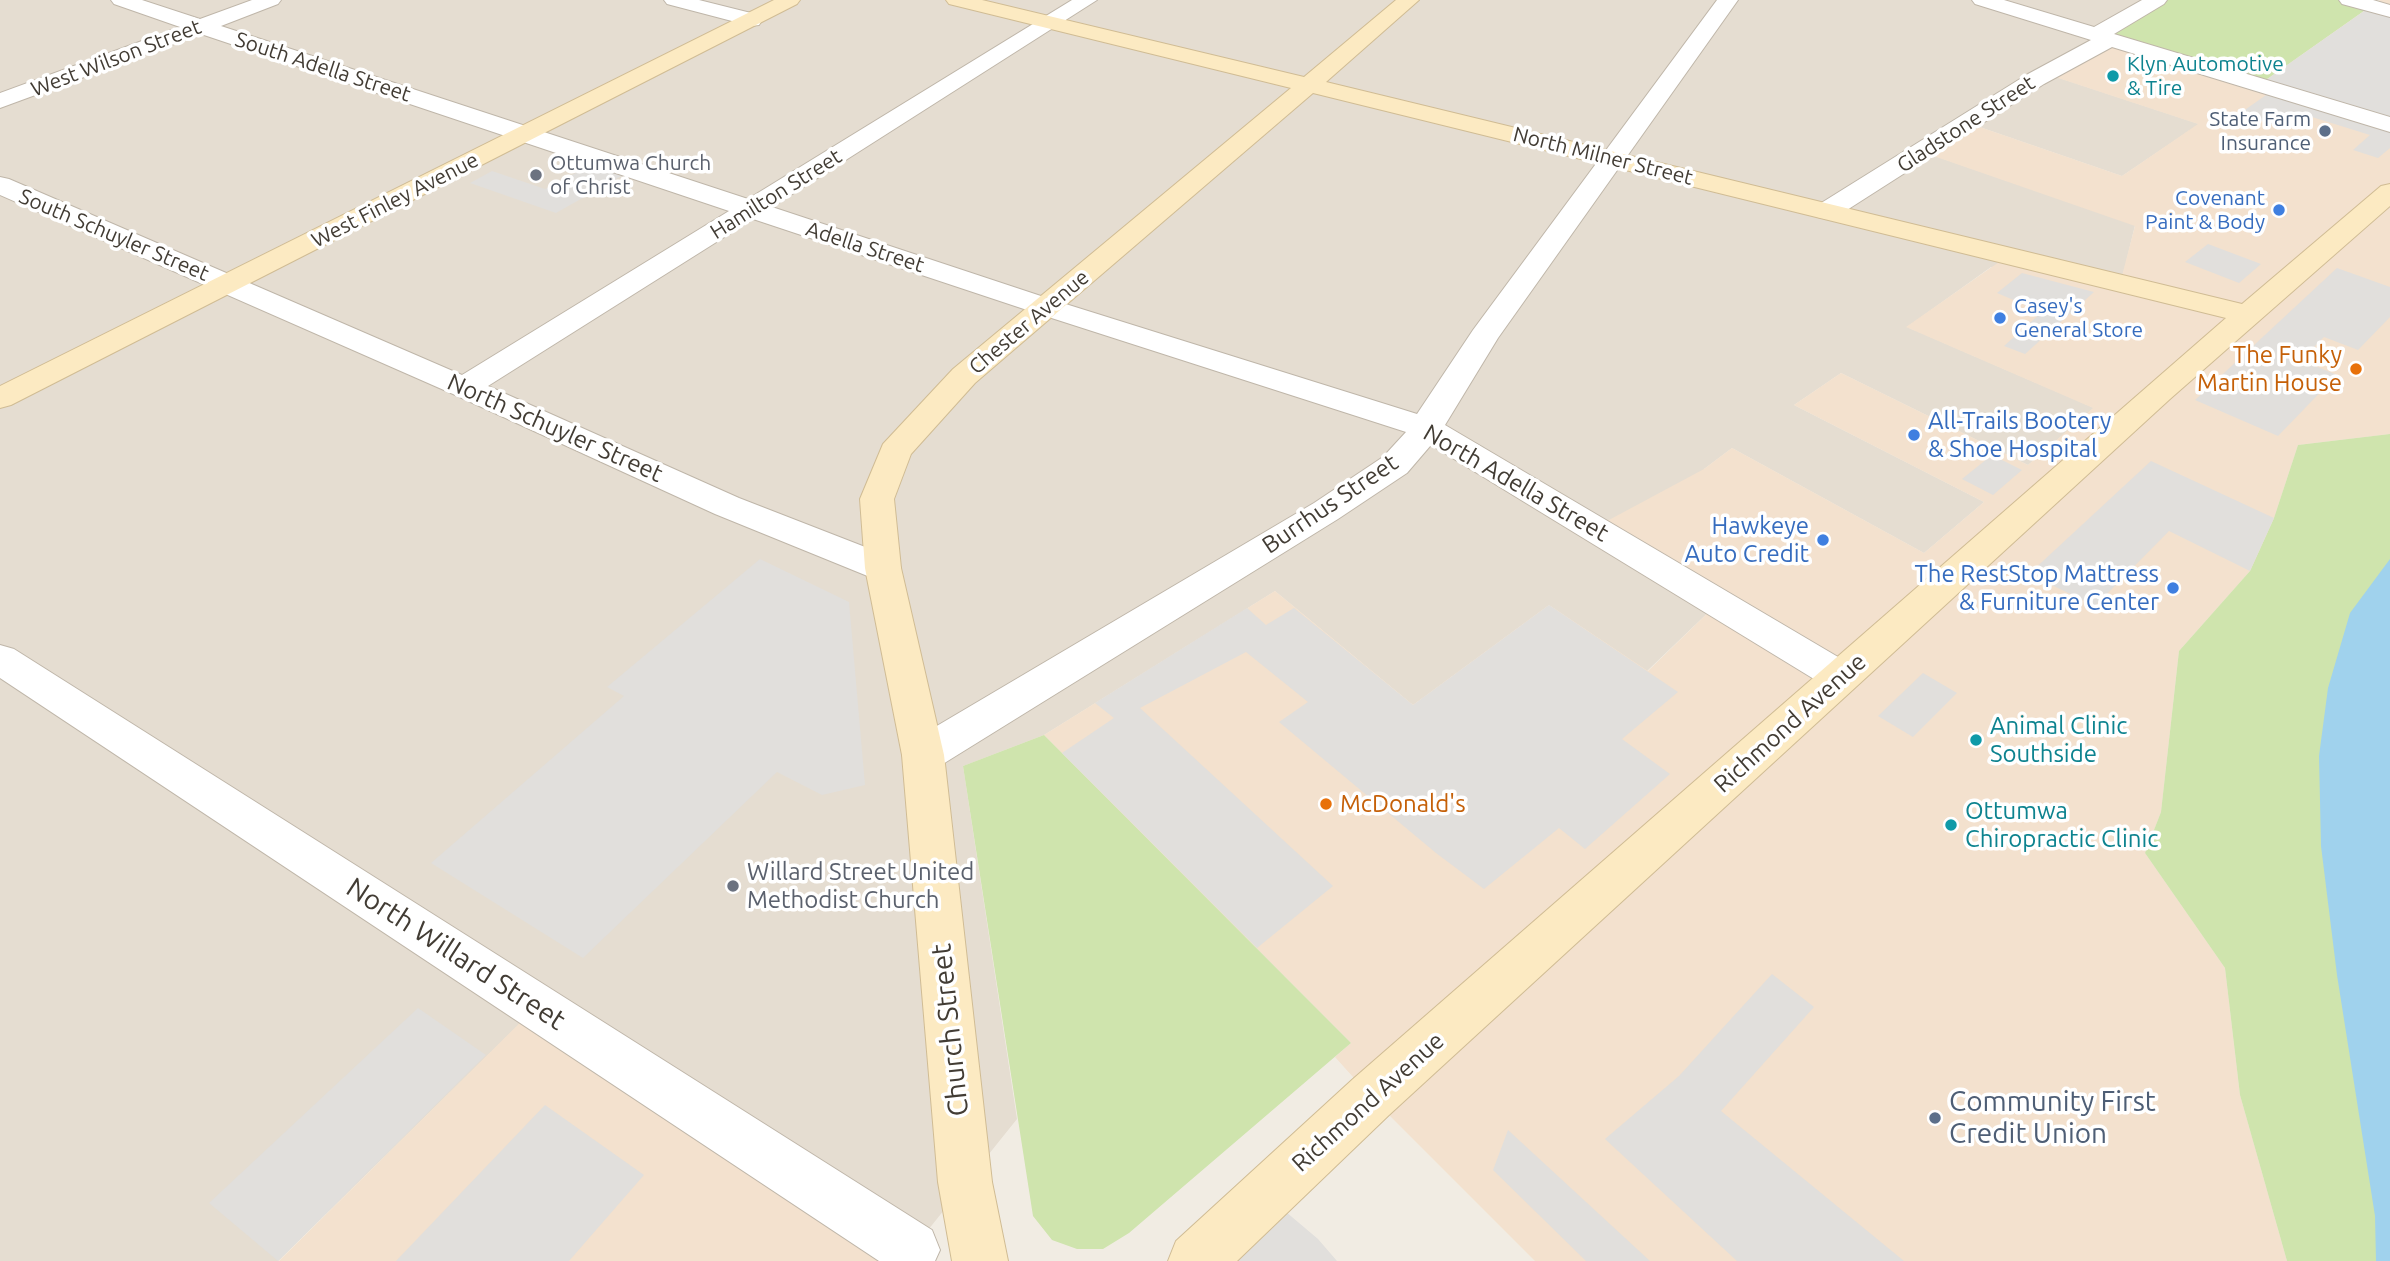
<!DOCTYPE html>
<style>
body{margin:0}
canvas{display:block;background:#f1ece3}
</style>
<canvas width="2390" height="1261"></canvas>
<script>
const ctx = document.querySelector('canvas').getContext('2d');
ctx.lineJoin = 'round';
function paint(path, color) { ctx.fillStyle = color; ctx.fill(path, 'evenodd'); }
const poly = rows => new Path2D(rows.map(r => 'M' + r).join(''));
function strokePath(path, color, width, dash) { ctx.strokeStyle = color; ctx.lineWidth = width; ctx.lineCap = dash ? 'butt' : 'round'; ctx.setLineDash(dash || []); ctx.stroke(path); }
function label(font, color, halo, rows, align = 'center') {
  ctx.font = font + ' Ubuntu,sans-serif'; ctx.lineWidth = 7; ctx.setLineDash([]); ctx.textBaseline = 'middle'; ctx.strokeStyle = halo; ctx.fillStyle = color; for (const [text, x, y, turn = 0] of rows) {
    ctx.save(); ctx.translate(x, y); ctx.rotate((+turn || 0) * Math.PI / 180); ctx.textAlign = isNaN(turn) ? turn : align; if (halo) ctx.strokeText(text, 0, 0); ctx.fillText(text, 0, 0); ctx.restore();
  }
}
const residential = poly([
 [0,0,2157,0,2097,36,2047,74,2199,124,2122,176,1968,123,1923,152,2135,225,2119,291,1991,267,1907,327,2094,408,2028,465,1841,373,1794,405,1984,502,1924,553,1732,448,1704,469,1718,603,1647,671,1549,605,1413,705,1275,591,1044,735,963,766,1017,1119,912,1250,537,1007,278,1261,0,1261]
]);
const commercial = poly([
 [2380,0,2390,0,2390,434,2298,445,2274,518,2250,571,2179,651,2161,812,2145,853,2225,968,2240,1095,2287,1261,1535,1261,1371,1097,1335,1057,1351,1043,1044,735,1275,591,1413,705,1549,605,1648,671,1718,603,1594,528,1704,469,1732,448,1924,553,1984,502,1794,405,1841,373,2028,465,2093,408,1906,327,1999,262,2118,291,2135,226,1922,152,1968,123,2122,176,2198,124,2046,74,2108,40,2263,82],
 [537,1006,933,1261,279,1261]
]);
const green = poly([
 [2157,0,2349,0,2371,6,2263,82,2096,35],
 [2390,434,2390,1261,2287,1261,2240,1095,2225,968,2145,853,2161,812,2179,651,2250,571,2274,518,2298,445],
 [1044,735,1351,1043,1129,1233,1103,1249,1077,1249,1052,1240,1033,1216,963,766]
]);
const parking = poly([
 [2367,9,2390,15,2390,121,2263,82],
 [2269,93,2390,131,2390,148,2378,158,2353,150,2370,135,2299,113,2281,127,2239,114],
 [593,164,625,174,556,213,470,183,492,171,545,189],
 [2208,244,2261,264,2239,283,2185,262],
 [2337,268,2390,287,2390,317,2358,350,2324,337,2301,360,2337,375,2278,436,2195,400],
 [2022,273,2094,292,2025,354,2004,346,2042,312,1997,293],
 [1992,455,2022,470,1993,495,1962,479],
 [2151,461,2274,518,2250,571,2169,531,2095,606,2029,574],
 [760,559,849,602,865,785,822,795,777,772,583,958,431,863,624,696,607,687],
 [1549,605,1678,692,1622,739,1670,774,1585,849,1559,828,1484,889,1436,853,1279,722,1308,702,1246,652,1140,708,1333,886,1257,948,1062,753,1114,718,1095,703,1247,608,1266,625,1294,608,1413,705],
 [1923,673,1957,693,1913,737,1878,716],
 [1772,974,1814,1007,1721,1111,1904,1261,1737,1261,1605,1139,1679,1076],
 [418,1008,486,1055,278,1261,209,1203],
 [545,1105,644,1175,569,1261,396,1261],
 [1508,1130,1650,1261,1586,1261,1493,1170],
 [1266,1195,1318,1239,1337,1261,1196,1261]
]);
const water = poly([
 [2390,559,2390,1261,2376,1261,2375,1216,2337,975,2321,846,2319,756,2328,688,2350,613]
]);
const street = poly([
 [111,0,142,0,200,19,252,0,281,0,278,4,221,26,748,199,1072,0,1097,0,772,207,1056,301,1417,414,1473,330,1717,0,1738,0,1498,338,1445,425,1855,667,1861,677,1855,687,1841,692,1827,687,1431,445,1407,473,1338,519,938,767,923,771,908,767,902,755,908,743,1314,503,1383,457,1406,432,1036,313,753,219,488,386,739,498,896,559,901,568,896,577,883,581,870,577,715,514,453,394,0,195,0,177,9,179,462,375,729,211,201,34,0,108,0,93,180,27,114,4,111,0],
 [664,0,699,0,759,15,762,20,759,25,751,26,667,4,664,0],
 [1972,0,2004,0,2094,27,2142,0,2167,0,2164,4,2114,34,2390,117,2390,132,2112,47,2044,84,1836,217,1827,219,1818,217,1814,211,1818,205,2028,74,2091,40,1975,4,1972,0],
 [2339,0,2373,0,2390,5,2390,17,2342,4,2339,0],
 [0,645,14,649,932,1230,940,1250,935,1261,879,1261,0,678,0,645]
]);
const secondary = poly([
 [774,0,800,0,797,4,11,405,0,408,0,386,774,0],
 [946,0,982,0,1304,77,1396,0,1419,0,1326,82,2242,304,2381,186,2390,184,2390,206,2170,399,1389,1115,1237,1261,1168,1261,1176,1241,1353,1079,2226,318,1313,93,975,383,911,454,894,499,901,568,944,755,992,1182,1008,1261,952,1261,938,1182,902,755,865,568,860,499,883,444,953,369,1291,88,949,4,946,0]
]);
const markers = [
 [2113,76,7,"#0f9aa8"],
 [2325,131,7,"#5c6f8a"],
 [536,175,7,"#6b7280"],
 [2279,210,7,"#3f7fe0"],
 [2000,318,7,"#3f7fe0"],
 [2356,369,7,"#e8710a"],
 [1914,435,7,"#3f7fe0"],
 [1823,540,7,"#3f7fe0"],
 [2173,588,7,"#3f7fe0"],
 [1976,740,7,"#0f9aa8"],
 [1326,804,7,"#e8710a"],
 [1951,825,7,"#0f9aa8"],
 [733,886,7,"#6b7280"],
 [1935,1118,7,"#5c6f8a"]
];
const farStreetnames = [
 ["West Wilson Street",116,58,-21],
 ["South Adella Street",323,67,18],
 ["Gladstone Street",1966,124,-33],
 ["North Milner Street",1603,156,14],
 ["Hamilton Street",776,194,-32],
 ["West Finley Avenue",395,200,-27],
 ["South Schuyler Street",114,235,23],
 ["Adella Street",865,247,18],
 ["Chester Avenue",1029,322,-40]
];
const farCulturenames = [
 ["Klyn Automotive",2127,64],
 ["& Tire",2127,88]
];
const farServicenames = [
 ["State Farm",2311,119],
 ["Insurance",2311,143]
];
const farWorshipnames = [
 ["Ottumwa Church",550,163],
 ["of Christ",550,187]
];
const farShopnames = [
 ["Covenant",2265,198],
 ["Paint & Body",2265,222],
 ["Casey's",2014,306,"left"],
 ["General Store",2014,330,"left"]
];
const foodNames = [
 ["The Funky",2342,355],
 ["Martin House",2342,383],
 ["McDonald's",1340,804,"left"]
];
const shopNames = [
 ["All-Trails Bootery",1928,421,"left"],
 ["& Shoe Hospital",1928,449,"left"],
 ["Hawkeye",1809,526],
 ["Auto Credit",1809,554],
 ["The RestStop Mattress",2159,574],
 ["& Furniture Center",2159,602]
];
const streetNames = [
 ["North Schuyler Street",555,428,24],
 ["North Adella Street",1516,483,30],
 ["Burrhus Street",1330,504,-34],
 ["Richmond Avenue",1790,723,-42],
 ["Richmond Avenue",1368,1102,-42]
];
const cultureNames = [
 ["Animal Clinic",1990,726],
 ["Southside",1990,754],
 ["Ottumwa",1965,811],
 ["Chiropractic Clinic",1965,839]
];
const worshipNames = [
 ["Willard Street United",747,872],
 ["Methodist Church",747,900]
];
const nearStreetnames = [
 ["North Willard Street",456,954,33],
 ["Church Street",950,1030,-96]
];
const nearServicenames = [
 ["Community First",1949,1102],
 ["Credit Union",1949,1134]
];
paint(residential, '#e5ddd1');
paint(commercial, '#f3e1ce');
paint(green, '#cfe4ad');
paint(parking, '#e1dfdc');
paint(water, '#a0d2ed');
strokePath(street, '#bfb6a9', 2);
strokePath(secondary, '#d0bc94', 2);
paint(street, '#fff');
paint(secondary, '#fceac2');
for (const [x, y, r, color] of markers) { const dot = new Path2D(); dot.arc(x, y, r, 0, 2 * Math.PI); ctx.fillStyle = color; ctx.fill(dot); strokePath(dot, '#fff', 2.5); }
label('21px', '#423c34', '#fff', farStreetnames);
label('21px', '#0d838f', '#fff', farCulturenames, 'left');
label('21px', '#4e5e75', '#fff', farServicenames, 'right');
label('21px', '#5b616d', '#fff', farWorshipnames, 'left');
label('21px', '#366cbe', '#fff', farShopnames, 'right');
label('24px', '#c56008', '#fff', foodNames, 'right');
label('24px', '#366cbe', '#fff', shopNames, 'right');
label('24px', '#423c34', '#fff', streetNames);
label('24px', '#0d838f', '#fff', cultureNames, 'left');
label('24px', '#5b616d', '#fff', worshipNames, 'left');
label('28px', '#423c34', '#fff', nearStreetnames);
label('28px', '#4e5e75', '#fff', nearServicenames, 'left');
</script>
